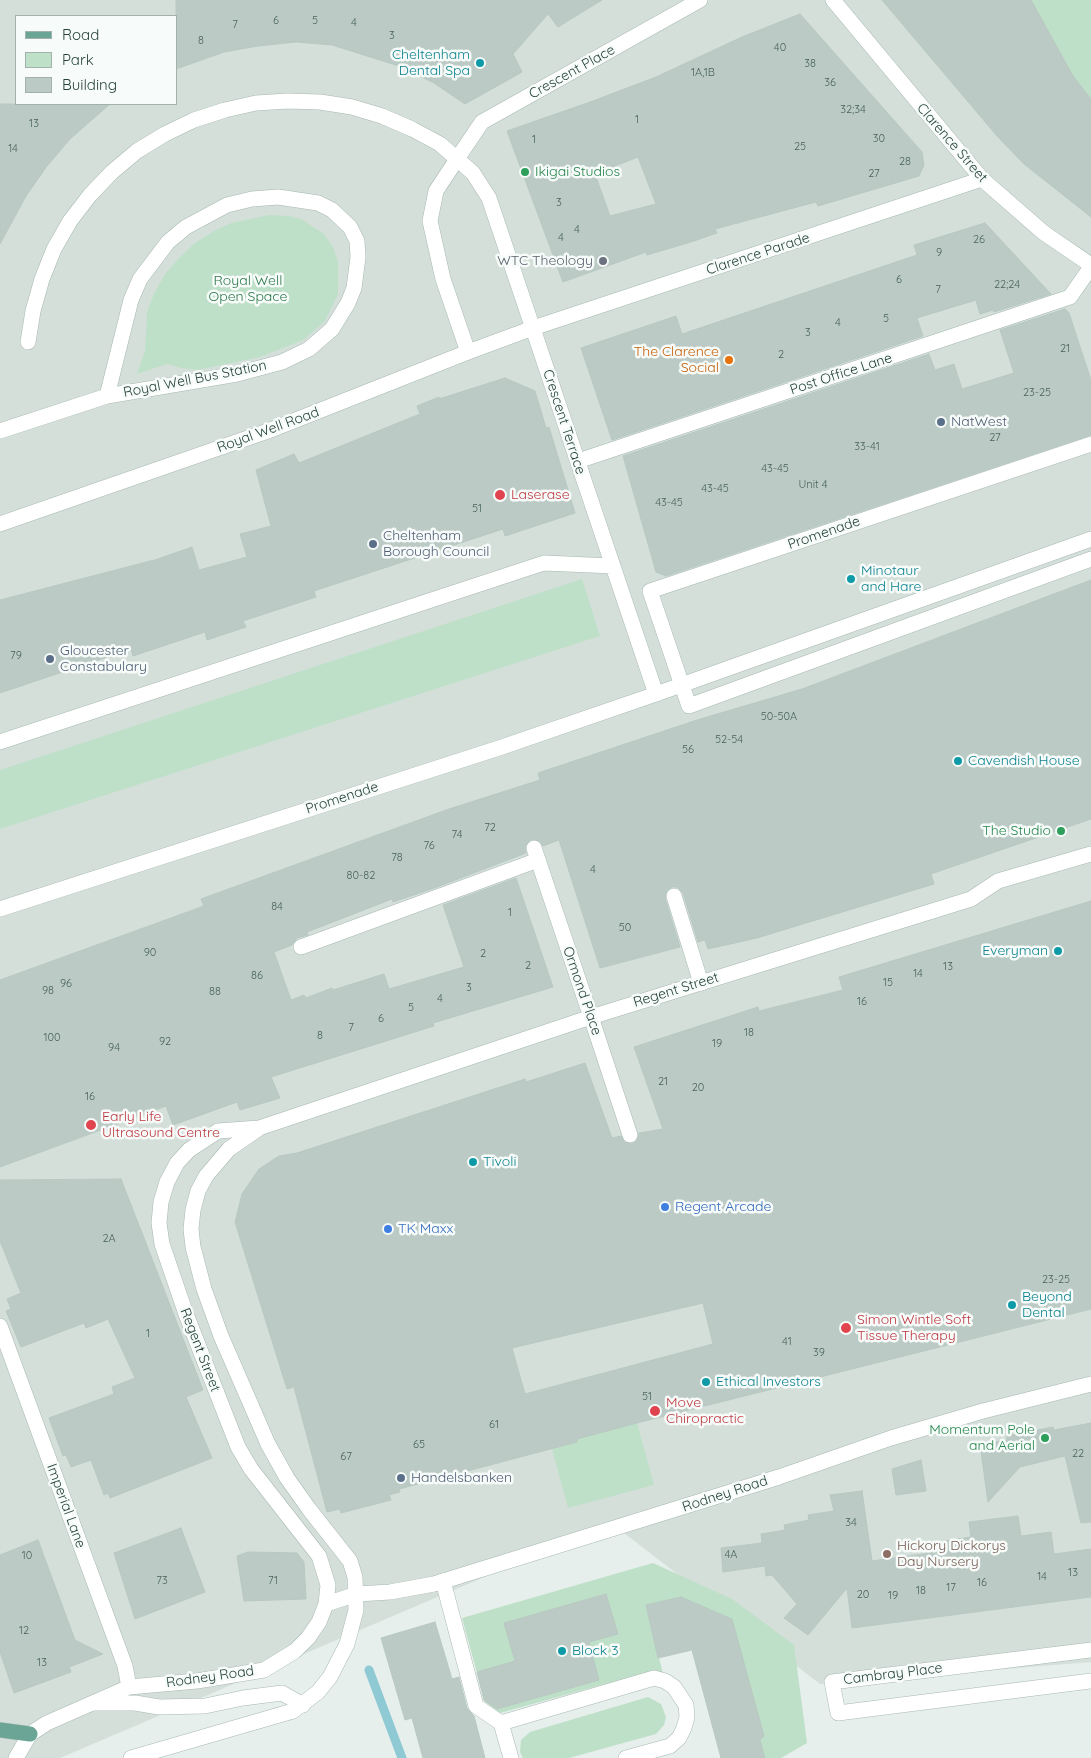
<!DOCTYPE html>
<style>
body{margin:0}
#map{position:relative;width:1091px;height:1758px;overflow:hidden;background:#e6efeb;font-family:Quicksand,sans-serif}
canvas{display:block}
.legend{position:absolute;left:15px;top:15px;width:162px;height:90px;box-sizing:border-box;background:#f7fbf9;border:1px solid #a3b1ad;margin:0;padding:6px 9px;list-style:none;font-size:15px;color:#24423a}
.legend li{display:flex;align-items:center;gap:10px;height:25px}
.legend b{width:25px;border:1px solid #a3b1ad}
</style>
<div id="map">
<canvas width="1091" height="1758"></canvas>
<ul class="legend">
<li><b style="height:6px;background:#6aa596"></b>Road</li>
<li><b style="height:14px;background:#bfe0c8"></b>Park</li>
<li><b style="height:14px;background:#bbcac4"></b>Building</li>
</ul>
</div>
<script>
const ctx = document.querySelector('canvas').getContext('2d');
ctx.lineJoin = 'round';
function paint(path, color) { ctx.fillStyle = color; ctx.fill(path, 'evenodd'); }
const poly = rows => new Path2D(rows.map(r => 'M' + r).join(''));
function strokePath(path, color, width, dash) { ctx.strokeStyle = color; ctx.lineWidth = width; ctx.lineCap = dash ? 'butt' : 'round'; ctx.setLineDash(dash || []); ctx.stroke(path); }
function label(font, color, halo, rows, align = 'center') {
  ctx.font = font + ' Quicksand,sans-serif'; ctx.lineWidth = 5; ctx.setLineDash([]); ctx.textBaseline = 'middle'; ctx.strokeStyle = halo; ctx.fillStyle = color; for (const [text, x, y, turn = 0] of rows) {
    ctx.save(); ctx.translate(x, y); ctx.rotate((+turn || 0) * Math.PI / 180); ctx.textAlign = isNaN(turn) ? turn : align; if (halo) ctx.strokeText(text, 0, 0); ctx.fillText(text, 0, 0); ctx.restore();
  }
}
const built = poly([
 [0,0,1091,0,1091,1662,820,1684,611,1523,60,1758,0,1758],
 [16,16,176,16,176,104,16,104]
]);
const green = poly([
 [1031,0,1091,0,1091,99,1073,76],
 [269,215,289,216,301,219,324,234,333,247,338,262,338,294,325,321,303,340,260,357,197,370,181,368,167,364,137,374,145,351,147,312,154,294,165,274,179,258,195,243,214,231,231,223],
 [582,579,600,636,0,829,0,770],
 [637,1423,654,1485,568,1508,552,1449,577,1442,577,1439],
 [653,1563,732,1599,794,1645,807,1743,781,1758,765,1758,760,1740,764,1736,729,1618,709,1609,646,1605,663,1674,652,1671,500,1713,485,1702,462,1618],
 [648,1697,661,1704,666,1717,664,1725,656,1734,569,1758,523,1758,520,1752,521,1740,530,1732]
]);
const stream = poly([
 [369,1670,402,1758]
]);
const building = poly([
 [176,0,602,0,558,27,548,14,513,54,522,72,465,104,434,83,402,67,332,45,296,42,258,46,224,52,176,69,176,0],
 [882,0,1031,0,1073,76,1091,99,1091,217,1024,164,997,136,882,0],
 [800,14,922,152,924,165,919,176,818,206,816,202,715,229,717,233,694,241,647,255,646,252,563,282,507,131,593,101,656,77,742,37,800,14],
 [638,157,656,204,610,216,595,174,638,157],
 [0,104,110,104,70,139,47,166,26,196,0,244,0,104],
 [985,223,1051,294,994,312,993,310,980,314,976,300,917,318,923,336,612,440,581,348,676,316,682,334,917,255,914,245,985,223],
 [1065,309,1069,313,1091,380,1091,435,666,576,656,572,623,456,929,354,935,370,954,364,962,389,1014,373,1000,330,1065,309],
 [505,378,535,391,546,428,549,427,575,513,505,536,503,529,314,591,316,597,243,621,246,627,207,640,205,632,133,656,131,649,0,693,0,600,158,559,192,547,199,570,247,557,240,534,271,526,256,470,294,454,299,463,420,414,417,406,439,397,439,399,505,378],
 [1091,580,1091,819,931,874,934,884,757,938,708,949,705,940,698,942,683,893,677,887,672,887,667,890,665,898,680,947,600,968,559,840,543,846,540,841,531,839,525,846,526,853,437,887,393,902,392,899,307,932,308,935,297,938,292,945,274,952,291,1000,304,995,306,998,332,988,333,990,384,974,389,989,464,967,443,905,516,878,553,987,433,1023,434,1026,271,1077,280,1098,240,1110,237,1102,173,1125,166,1106,0,1167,0,980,204,906,201,899,449,809,540,780,538,773,697,720,802,689,1091,580],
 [1091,901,1091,1309,637,1423,577,1439,577,1442,399,1489,400,1492,389,1495,391,1500,341,1513,340,1509,327,1512,294,1387,287,1389,235,1222,242,1194,259,1169,279,1156,297,1153,525,1079,526,1082,585,1063,612,1138,621,1136,624,1142,632,1144,637,1141,639,1133,663,1129,634,1047,758,1007,759,1011,843,990,839,977,1091,901],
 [703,1303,713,1344,525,1394,512,1348,703,1303],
 [121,1179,203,1390,186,1397,212,1458,110,1498,108,1493,104,1495,91,1460,71,1467,66,1455,63,1456,49,1418,114,1394,112,1387,135,1378,108,1319,86,1328,84,1323,21,1347,6,1311,11,1309,7,1299,21,1293,0,1241,0,1180,121,1179],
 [1091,1423,1091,1522,1081,1523,1065,1456,1020,1467,988,1502,980,1444,1007,1440,1007,1436,1053,1427,1054,1430,1091,1423],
 [921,1460,926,1491,896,1495,892,1469,921,1460],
 [862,1491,872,1561,945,1551,944,1541,971,1537,969,1522,1018,1516,1021,1536,1051,1532,1054,1554,1091,1549,1091,1597,852,1628,847,1588,808,1635,784,1618,797,1604,772,1575,766,1576,765,1566,723,1572,721,1548,762,1543,761,1534,785,1530,784,1525,809,1520,808,1515,834,1511,830,1495,862,1491],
 [181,1528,205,1592,135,1619,114,1553,181,1528],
 [38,1540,75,1640,103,1654,69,1667,71,1672,14,1693,0,1652,0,1555,38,1540],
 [248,1552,297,1553,304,1562,306,1599,244,1601,237,1556,248,1552],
 [606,1594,618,1634,589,1642,599,1680,497,1709,484,1700,477,1672,515,1661,504,1623,606,1594],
 [681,1597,732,1619,764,1736,760,1740,765,1758,721,1758,692,1650,658,1658,646,1605,681,1597],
 [435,1622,452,1679,459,1677,467,1708,474,1716,485,1758,423,1758,412,1718,405,1720,381,1638,435,1622]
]);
const service = poly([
 [457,159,436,191,430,221,443,279,468,352],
 [674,896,701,983],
 [301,947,538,860],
 [443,1581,476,1706,501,1723,511,1758],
 [94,1703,135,1703,159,1707,205,1706,243,1698,282,1693,303,1705],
 [501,1723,654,1678,665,1681,674,1687,686,1705,687,1717,684,1728,679,1738,670,1746,626,1758]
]);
const pedestrian = poly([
 [1091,444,650,591,689,706,1091,559],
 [656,694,1091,539],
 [591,1017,630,1135]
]);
const minor = poly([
 [833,0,982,179,1044,233,1091,265],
 [457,159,482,122,700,0],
 [0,431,107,396,237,374,282,362,309,349,332,329,348,303,354,288,358,257,357,241,350,227,332,210,318,203,278,197,252,199,227,205,186,227,168,242,140,279,131,300,107,396],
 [578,461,1070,297,1091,267],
 [0,524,268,431,468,352,533,328,982,179],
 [0,742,544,563,613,566],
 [534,848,591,1017],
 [0,909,502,747,656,694,489,198,473,173,440,144,412,129,382,116,352,107,320,102,288,101,256,103,225,110,194,120,165,134,137,151,112,172,90,195,70,221,54,249,42,279,33,311,28,342],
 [0,1326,125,1666,129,1687],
 [326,1604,357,1594,390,1592,434,1584,779,1477,891,1438,983,1411,1091,1384],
 [1091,1650,832,1682,838,1713,1091,1681],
 [16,1758,30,1734,47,1723,129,1687,197,1681,264,1670,295,1651,308,1638,319,1622,326,1604,328,1585,319,1556,251,1469,238,1447,186,1314,162,1244,159,1223,161,1202,167,1182,177,1163,189,1150,218,1131,259,1128,591,1017,971,899,998,881,1091,854],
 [131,1758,293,1711,318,1692,330,1677,347,1644,356,1610,355,1577,350,1561,309,1509,287,1478,268,1444,221,1336,204,1289,193,1247,191,1229,193,1210,198,1191,206,1176,229,1149,258,1129]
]);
const primary = poly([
 [0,1730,30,1734]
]);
const markers = [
 [480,63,5,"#0f9aa8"],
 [525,172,5,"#2e9e5b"],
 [603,261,5,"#6b7280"],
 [729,360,5,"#e8710a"],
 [941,422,5,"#5c6f8a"],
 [500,495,6,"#e0444e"],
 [373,544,5,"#5c6f8a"],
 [851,579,5,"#0f9aa8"],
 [50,659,5,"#5c6f8a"],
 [958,761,5,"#0f9aa8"],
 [1061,831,5,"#2e9e5b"],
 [1058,951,5,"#0f9aa8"],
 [91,1125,6,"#e0444e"],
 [473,1162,5,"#0f9aa8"],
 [665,1207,5,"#3f7fe0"],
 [388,1229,5,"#3f7fe0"],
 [1012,1305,5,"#0f9aa8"],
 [846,1328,6,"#e0444e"],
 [706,1382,5,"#0f9aa8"],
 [655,1411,6,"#e0444e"],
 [1045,1438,5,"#2e9e5b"],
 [401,1478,5,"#5c6f8a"],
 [887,1554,5,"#8d6e63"],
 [562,1651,5,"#0f9aa8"]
];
const numberNames = [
 ["6",276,21],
 ["5",315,21],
 ["4",354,23],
 ["7",235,25],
 ["3",392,36],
 ["8",201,41],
 ["40",780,48],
 ["38",810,64],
 ["1A,1B",703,73],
 ["36",830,83],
 ["32;34",853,110],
 ["1",637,120],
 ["13",34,124],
 ["30",879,139],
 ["1",534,140],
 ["25",800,147],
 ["14",13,149],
 ["28",905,162],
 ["27",874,174],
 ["3",559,203],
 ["4",577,230],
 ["4",561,238],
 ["26",979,240],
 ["9",939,253],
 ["6",899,280],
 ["22;24",1007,285],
 ["7",938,290],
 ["5",886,319],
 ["4",838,323],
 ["3",808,333],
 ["21",1065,349],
 ["2",781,355],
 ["23-25",1037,393],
 ["27",995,438],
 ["33-41",867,447],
 ["43-45",775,469],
 ["Unit 4",813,485],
 ["43-45",715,489],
 ["43-45",669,503],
 ["51",477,509],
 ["79",16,656],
 ["50-50A",779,717],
 ["52-54",729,740],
 ["56",688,750],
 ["72",490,828],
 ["74",457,835],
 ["76",429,846],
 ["78",397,858],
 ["4",593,870],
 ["80-82",361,876],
 ["84",277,907],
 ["1",510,913],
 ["50",625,928],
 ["90",150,953],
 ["2",483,954],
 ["2",528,966],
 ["13",948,967],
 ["14",918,974],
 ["86",257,976],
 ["15",888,983],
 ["96",66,984],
 ["3",469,988],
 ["98",48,991],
 ["88",215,992],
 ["4",440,999],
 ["16",862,1002],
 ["5",411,1008],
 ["6",381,1019],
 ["7",351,1028],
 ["18",749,1033],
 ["8",320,1036],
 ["100",52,1038],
 ["92",165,1042],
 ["19",717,1044],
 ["94",114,1048],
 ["21",663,1082],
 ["20",698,1088],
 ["16",90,1097],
 ["2A",109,1239],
 ["23-25",1056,1280],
 ["1",148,1334],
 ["41",787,1342],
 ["39",819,1353],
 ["51",647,1397],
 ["61",494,1425],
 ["65",419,1445],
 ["22",1078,1454],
 ["67",346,1457],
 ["34",851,1523],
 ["4A",731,1555],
 ["10",27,1556],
 ["13",1073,1573],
 ["14",1042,1577],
 ["73",162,1581],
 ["71",273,1581],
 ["16",982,1583],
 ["17",951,1588],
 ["18",921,1591],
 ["20",863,1595],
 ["19",893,1596],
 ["12",24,1631],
 ["13",42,1663]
];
const cultureNames = [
 ["Cheltenham",470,55,"right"],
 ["Dental Spa",470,71,"right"],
 ["Minotaur",861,571],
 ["and Hare",861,587],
 ["Cavendish House",968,761],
 ["Everyman",1048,951,"right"],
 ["Tivoli",483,1162],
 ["Beyond",1022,1297],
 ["Dental",1022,1313],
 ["Ethical Investors",716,1382],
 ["Block 3",572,1651]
];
const streetNames = [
 ["Crescent Place",572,72,-29],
 ["Clarence Street",952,143,49],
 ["Clarence Parade",758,254,-18],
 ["Post Office Lane",841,374,-18],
 ["Royal Well Bus Station",195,379,-11],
 ["Crescent Terrace",564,422,72],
 ["Royal Well Road",268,430,-20],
 ["Promenade",824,533,-19],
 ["Promenade",342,798,-18],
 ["Regent Street",676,990,-17],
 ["Ormond Place",582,991,71],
 ["Regent Street",200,1350,69],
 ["Rodney Road",725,1494,-18],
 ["Imperial Lane",66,1506,70],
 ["Cambray Place",893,1674,-7],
 ["Rodney Road",210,1677,-8]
];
const leisureNames = [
 ["Ikigai Studios",535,172,"left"],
 ["The Studio",1051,831],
 ["Momentum Pole",1035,1430],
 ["and Aerial",1035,1446]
];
const worshipNames = [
 ["WTC Theology",593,261]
];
const parkNames = [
 ["Royal Well",248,281],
 ["Open Space",248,297]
];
const foodNames = [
 ["The Clarence",719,352],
 ["Social",719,368]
];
const serviceNames = [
 ["NatWest",951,422],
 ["Cheltenham",383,536],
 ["Borough Council",383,552],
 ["Gloucester",60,651],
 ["Constabulary",60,667],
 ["Handelsbanken",411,1478]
];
const healthNames = [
 ["Laserase",511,495],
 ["Early Life",102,1117],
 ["Ultrasound Centre",102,1133],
 ["Simon Wintle Soft",857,1320],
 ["Tissue Therapy",857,1336],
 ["Move",666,1403],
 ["Chiropractic",666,1419]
];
const shopNames = [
 ["Regent Arcade",675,1207],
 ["TK Maxx",398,1229]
];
const educationNames = [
 ["Hickory Dickorys",897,1546],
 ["Day Nursery",897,1562]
];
paint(built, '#d4dfda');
paint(green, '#bfe0c8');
strokePath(stream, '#8ec9d4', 9);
paint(building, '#bbcac4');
strokePath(building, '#b8c9c2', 1);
strokePath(service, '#a8b8b2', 16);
strokePath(pedestrian, '#a8b8b2', 16);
strokePath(minor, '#a8b8b2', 16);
strokePath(primary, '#c2cac8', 16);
strokePath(service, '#fff', 15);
strokePath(pedestrian, '#fff', 15);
strokePath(minor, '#fff', 15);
strokePath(primary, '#6aa596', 15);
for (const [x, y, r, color] of markers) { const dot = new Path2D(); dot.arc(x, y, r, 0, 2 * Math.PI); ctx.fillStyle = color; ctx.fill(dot); strokePath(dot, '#f7fbf9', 2); }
label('11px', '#4a645c', null, numberNames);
label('14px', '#0d838f', '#f7fbf9', cultureNames, 'left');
label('14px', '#24423a', '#f7fbf9', streetNames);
label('14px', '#27864d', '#f7fbf9', leisureNames, 'right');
label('14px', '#5b616d', '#f7fbf9', worshipNames, 'right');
label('14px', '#2d7a4b', '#f7fbf9', parkNames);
label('14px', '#c56008', '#f7fbf9', foodNames, 'right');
label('14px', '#4e5e75', '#f7fbf9', serviceNames, 'left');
label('14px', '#be3a42', '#f7fbf9', healthNames, 'left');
label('14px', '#366cbe', '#f7fbf9', shopNames, 'left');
label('14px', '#785e54', '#f7fbf9', educationNames, 'left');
</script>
